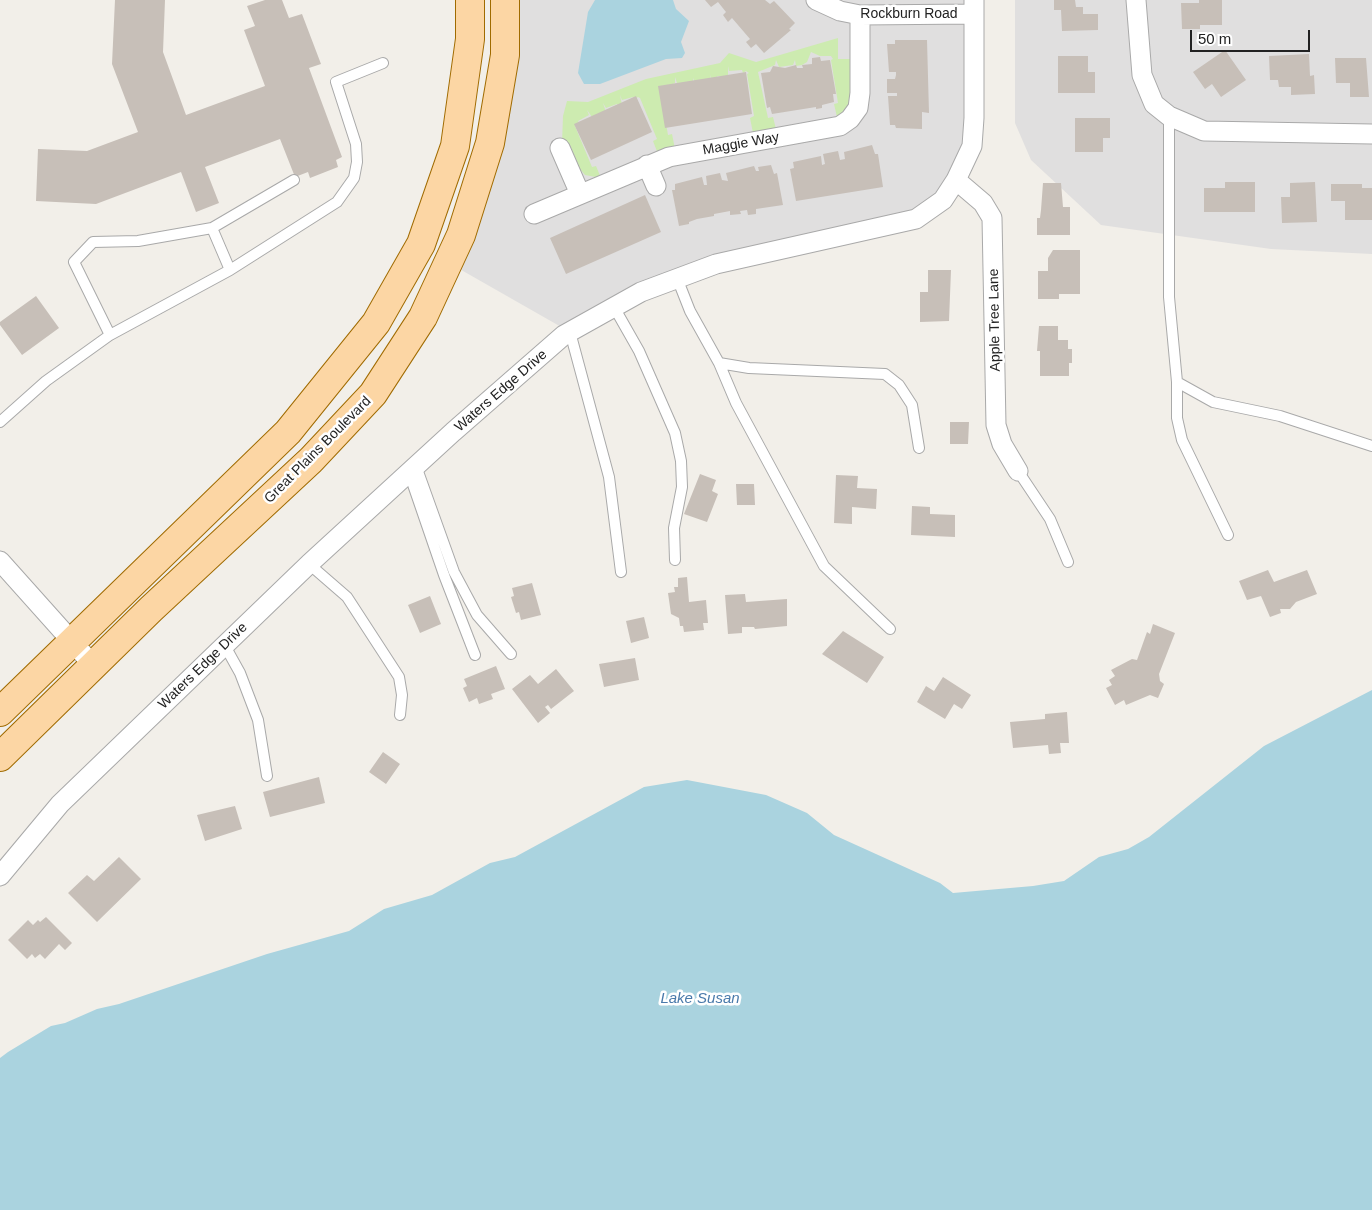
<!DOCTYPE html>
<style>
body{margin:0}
#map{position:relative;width:1372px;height:1210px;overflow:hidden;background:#f2efe9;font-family:Helvetica,sans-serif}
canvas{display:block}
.scale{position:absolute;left:1190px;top:30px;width:120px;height:22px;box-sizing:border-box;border:2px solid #222;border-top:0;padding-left:6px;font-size:15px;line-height:18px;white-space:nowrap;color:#222;-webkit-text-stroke:4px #fff;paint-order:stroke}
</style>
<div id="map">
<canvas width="1372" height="1210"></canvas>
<div class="scale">50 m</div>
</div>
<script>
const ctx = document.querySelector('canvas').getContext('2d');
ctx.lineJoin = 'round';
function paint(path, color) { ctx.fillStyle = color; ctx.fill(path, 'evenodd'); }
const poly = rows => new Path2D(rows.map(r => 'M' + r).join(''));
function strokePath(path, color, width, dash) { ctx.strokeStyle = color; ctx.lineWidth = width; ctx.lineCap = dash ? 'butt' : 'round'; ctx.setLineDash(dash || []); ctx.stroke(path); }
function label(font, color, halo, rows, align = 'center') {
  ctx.font = font + ' Helvetica,sans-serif'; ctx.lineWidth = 5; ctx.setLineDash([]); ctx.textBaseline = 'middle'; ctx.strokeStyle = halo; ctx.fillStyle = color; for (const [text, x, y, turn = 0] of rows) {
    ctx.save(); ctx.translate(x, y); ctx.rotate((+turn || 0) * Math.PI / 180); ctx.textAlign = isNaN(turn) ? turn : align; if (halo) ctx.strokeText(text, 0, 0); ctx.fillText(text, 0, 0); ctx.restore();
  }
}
const residential = poly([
 [505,0,974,0,974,118,956,180,916,219,716,264,570,332,449,263,461,235],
 [1015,0,1372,0,1372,254,1271,249,1101,225,1031,160,1015,123]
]);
const grass = poly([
 [838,38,838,59,852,59,854,95,847,111,837,117,834,104,838,103,831,60,833,59,831,56,820,56,811,52,807,62,802,65,796,66,795,60,793,65,779,67,776,60,775,65,758,72,768,118,773,117,776,129,753,133,750,118,754,116,747,74,749,73,746,71,743,73,742,70,729,71,728,66,728,77,718,76,712,80,710,75,711,81,696,85,693,78,693,82,678,86,675,77,675,83,660,89,668,135,672,134,675,149,658,154,653,141,657,139,640,98,638,97,635,99,633,97,622,100,620,95,622,105,619,108,617,104,606,108,603,103,606,112,592,117,587,110,589,115,578,121,580,124,575,126,592,167,596,166,601,178,585,175,580,169,570,145,566,146,562,143,563,116,567,101,588,102,646,79,720,63,729,53,756,62]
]);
const water = poly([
 [595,0,673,0,676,9,689,21,681,42,685,53,682,58,666,59,600,84,584,84,578,73,588,12],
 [1372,690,1372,1210,0,1210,0,1058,8,1052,51,1026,65,1023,97,1009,119,1004,267,954,349,931,384,909,432,895,490,863,515,857,644,787,687,780,766,795,807,813,834,835,940,883,953,893,1033,886,1064,881,1099,857,1128,849,1149,837,1264,746]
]);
const building = poly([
 [115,0,165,0,163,52,186,115,265,86,244,30,255,26,247,6,265,0,282,0,289,18,302,14,321,64,309,68,342,157,336,160,338,167,310,178,308,172,295,177,280,139,205,167,219,203,196,212,181,172,96,204,36,201,38,149,87,151,138,132,112,64],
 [705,0,765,0,770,4,774,1,795,23,789,29,791,30,764,53,756,44,751,48,746,42,750,39,732,18,728,22,723,15,726,12,718,2,711,7],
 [1054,0,1075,0,1076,7,1083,7,1083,14,1098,14,1098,30,1062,31,1061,10,1054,10],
 [1199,0,1222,0,1222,25,1200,25,1200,29,1182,29,1181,3,1199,3],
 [895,40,927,40,929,113,922,112,922,129,896,128,895,125,890,125,888,96,897,96,897,93,887,93,887,79,895,79,896,75,896,72,889,72,887,44,895,44],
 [1225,50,1246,80,1221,97,1212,84,1205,89,1193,72],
 [1309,54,1310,76,1314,75,1315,94,1291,95,1291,87,1279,87,1278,80,1270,80,1269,56],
 [1058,56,1088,56,1088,72,1095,72,1095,93,1058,93],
 [820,57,821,61,830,60,836,94,833,94,834,102,822,105,822,108,816,109,816,107,772,114,770,107,767,108,761,73,770,72,773,66,785,68,796,65,797,68,803,68,802,65,812,64,812,58],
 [1335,58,1366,58,1369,97,1350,97,1350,83,1336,83],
 [746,72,752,114,665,128,658,86],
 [636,96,652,132,591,160,574,124],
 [1075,118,1110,118,1110,138,1103,138,1103,152,1075,152],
 [872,145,875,154,878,154,883,187,796,201,790,169,794,168,793,162,821,156,822,165,825,164,823,154,838,151,840,160,845,159,844,152],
 [771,165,774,174,777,173,783,205,756,209,756,214,748,215,747,210,740,211,741,214,730,215,730,211,714,214,714,216,697,219,689,222,689,224,679,226,672,190,675,190,675,184,702,177,704,185,707,185,706,176,720,173,722,180,728,181,726,173,754,166,756,171,759,171,758,167],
 [1225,182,1255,182,1255,212,1204,212,1204,188,1225,188],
 [1315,182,1317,222,1282,223,1281,197,1290,197,1290,183],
 [1043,183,1061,183,1063,207,1070,207,1070,235,1037,235,1037,218,1040,218,1041,210],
 [1331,184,1362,184,1362,188,1372,188,1372,220,1345,220,1345,201,1331,201],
 [645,195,661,232,566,274,550,238],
 [1053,250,1080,250,1080,294,1059,294,1059,299,1038,299,1038,271,1048,271,1048,258],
 [928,270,951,270,949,321,920,322,920,292,928,292],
 [36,296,59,328,22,355,0,325,0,322],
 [1039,326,1058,326,1058,340,1068,340,1068,349,1072,349,1072,363,1069,363,1069,376,1040,376,1040,351,1037,351],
 [950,422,969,422,968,444,950,444],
 [700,474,716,480,712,491,718,494,707,522,684,514],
 [836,475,858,476,857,488,877,489,876,509,852,507,852,524,834,523],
 [736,484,754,484,755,505,737,505],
 [912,506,930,507,930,514,955,515,955,537,911,535],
 [1268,570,1274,582,1307,570,1317,594,1296,602,1290,609,1280,609,1281,613,1270,617,1261,596,1247,600,1239,581],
 [687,577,689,602,706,600,708,623,703,623,704,630,684,632,683,626,680,626,679,618,671,614,668,593,675,592,674,587,678,587,678,578],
 [532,583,541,615,521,620,519,612,516,613,511,597,514,596,512,588],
 [745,594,746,602,787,599,787,626,755,629,754,627,742,627,742,633,728,634,725,595],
 [430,596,441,624,420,633,408,605],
 [644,617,649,638,631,643,626,621],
 [1153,624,1175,633,1159,674,1160,681,1164,684,1158,698,1150,695,1126,705,1124,700,1115,705,1106,688,1112,685,1109,680,1115,676,1111,670,1132,659,1137,660,1147,632,1150,634],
 [843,631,884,657,867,683,822,654],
 [635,658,639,680,604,687,599,664],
 [496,666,505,689,491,694,493,699,479,704,477,698,469,702,463,688,467,686,464,679],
 [556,669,574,691,551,709,548,705,545,707,550,713,538,723,512,689,530,675,538,684],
 [943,677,971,695,962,709,954,704,945,719,917,702,926,686,934,691],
 [1067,712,1069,743,1060,743,1061,753,1049,754,1048,745,1013,748,1010,722,1045,719,1045,714],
 [383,752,400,764,386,784,369,772],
 [319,777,325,803,270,817,263,792],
 [235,806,242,829,205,841,197,815],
 [119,857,141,879,97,922,68,893,87,875,94,881],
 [46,917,72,943,65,950,59,944,45,959,40,954,35,958,32,954,27,959,8,940,28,920,33,925,38,920,40,922]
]);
const service = poly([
 [1169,116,1169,297,1177,382,1177,418,1182,440,1228,535],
 [212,228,294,180],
 [677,278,690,311,719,363,749,368,885,374,899,385,912,405,919,448],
 [614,307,639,351,675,433,681,461,682,487,674,528,675,560],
 [570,332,609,477,621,572],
 [110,335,74,262,93,242,138,241,212,228,230,270],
 [719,363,736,403,824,566,890,629],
 [1177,382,1213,402,1280,416,1372,446],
 [0,422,46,381,110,335,230,270,337,202,354,178,357,162,356,144,336,82,383,63],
 [416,466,454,572,477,615,511,654],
 [1018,471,1050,519,1068,562],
 [409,473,444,575,475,655],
 [309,564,347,597,399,677,402,695,400,715],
 [225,646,240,673,258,720,267,776]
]);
const minor = poly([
 [816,0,840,11,860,15,974,14],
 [1136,0,1142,75,1154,104,1169,116,1204,131,1372,134],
 [560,148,580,194],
 [647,165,656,186],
 [956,180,983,203,992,218,996,425,1002,444,1018,471],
 [534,214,669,157,840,126,850,119,858,108,860,93,860,15],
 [0,561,93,665],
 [0,876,60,804,309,564,453,432,564,335,641,292,716,264,916,219,943,200,956,180,972,146,974,118,974,0]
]);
const primary = poly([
 [0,712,288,432,376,323,421,244,455,146,470,39,470,0],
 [0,757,151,609,311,460,373,394,423,317,461,235,490,143,505,55,505,0]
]);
const streetNames = [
 ["Rockburn Road",909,14],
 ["Maggie Way",741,144,-10],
 ["Apple Tree Lane",995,320,-91],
 ["Waters Edge Drive",501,391,-41],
 ["Great Plains Boulevard",318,450,-45],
 ["Waters Edge Drive",203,666,-44]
];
const waterNames = [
 ["Lake Susan",700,999]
];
paint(residential, '#e0dfdf');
paint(grass, '#cdebb0');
paint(water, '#aad3df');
paint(building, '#c7bfb8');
strokePath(service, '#a9a9a9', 12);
strokePath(minor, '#a9a9a9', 21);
strokePath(primary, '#a06b00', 30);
strokePath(service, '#fff', 10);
strokePath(minor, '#fff', 19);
strokePath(primary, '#fcd6a4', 28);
label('14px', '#222', '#fff', streetNames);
label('italic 15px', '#4a7aab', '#fff', waterNames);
</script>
